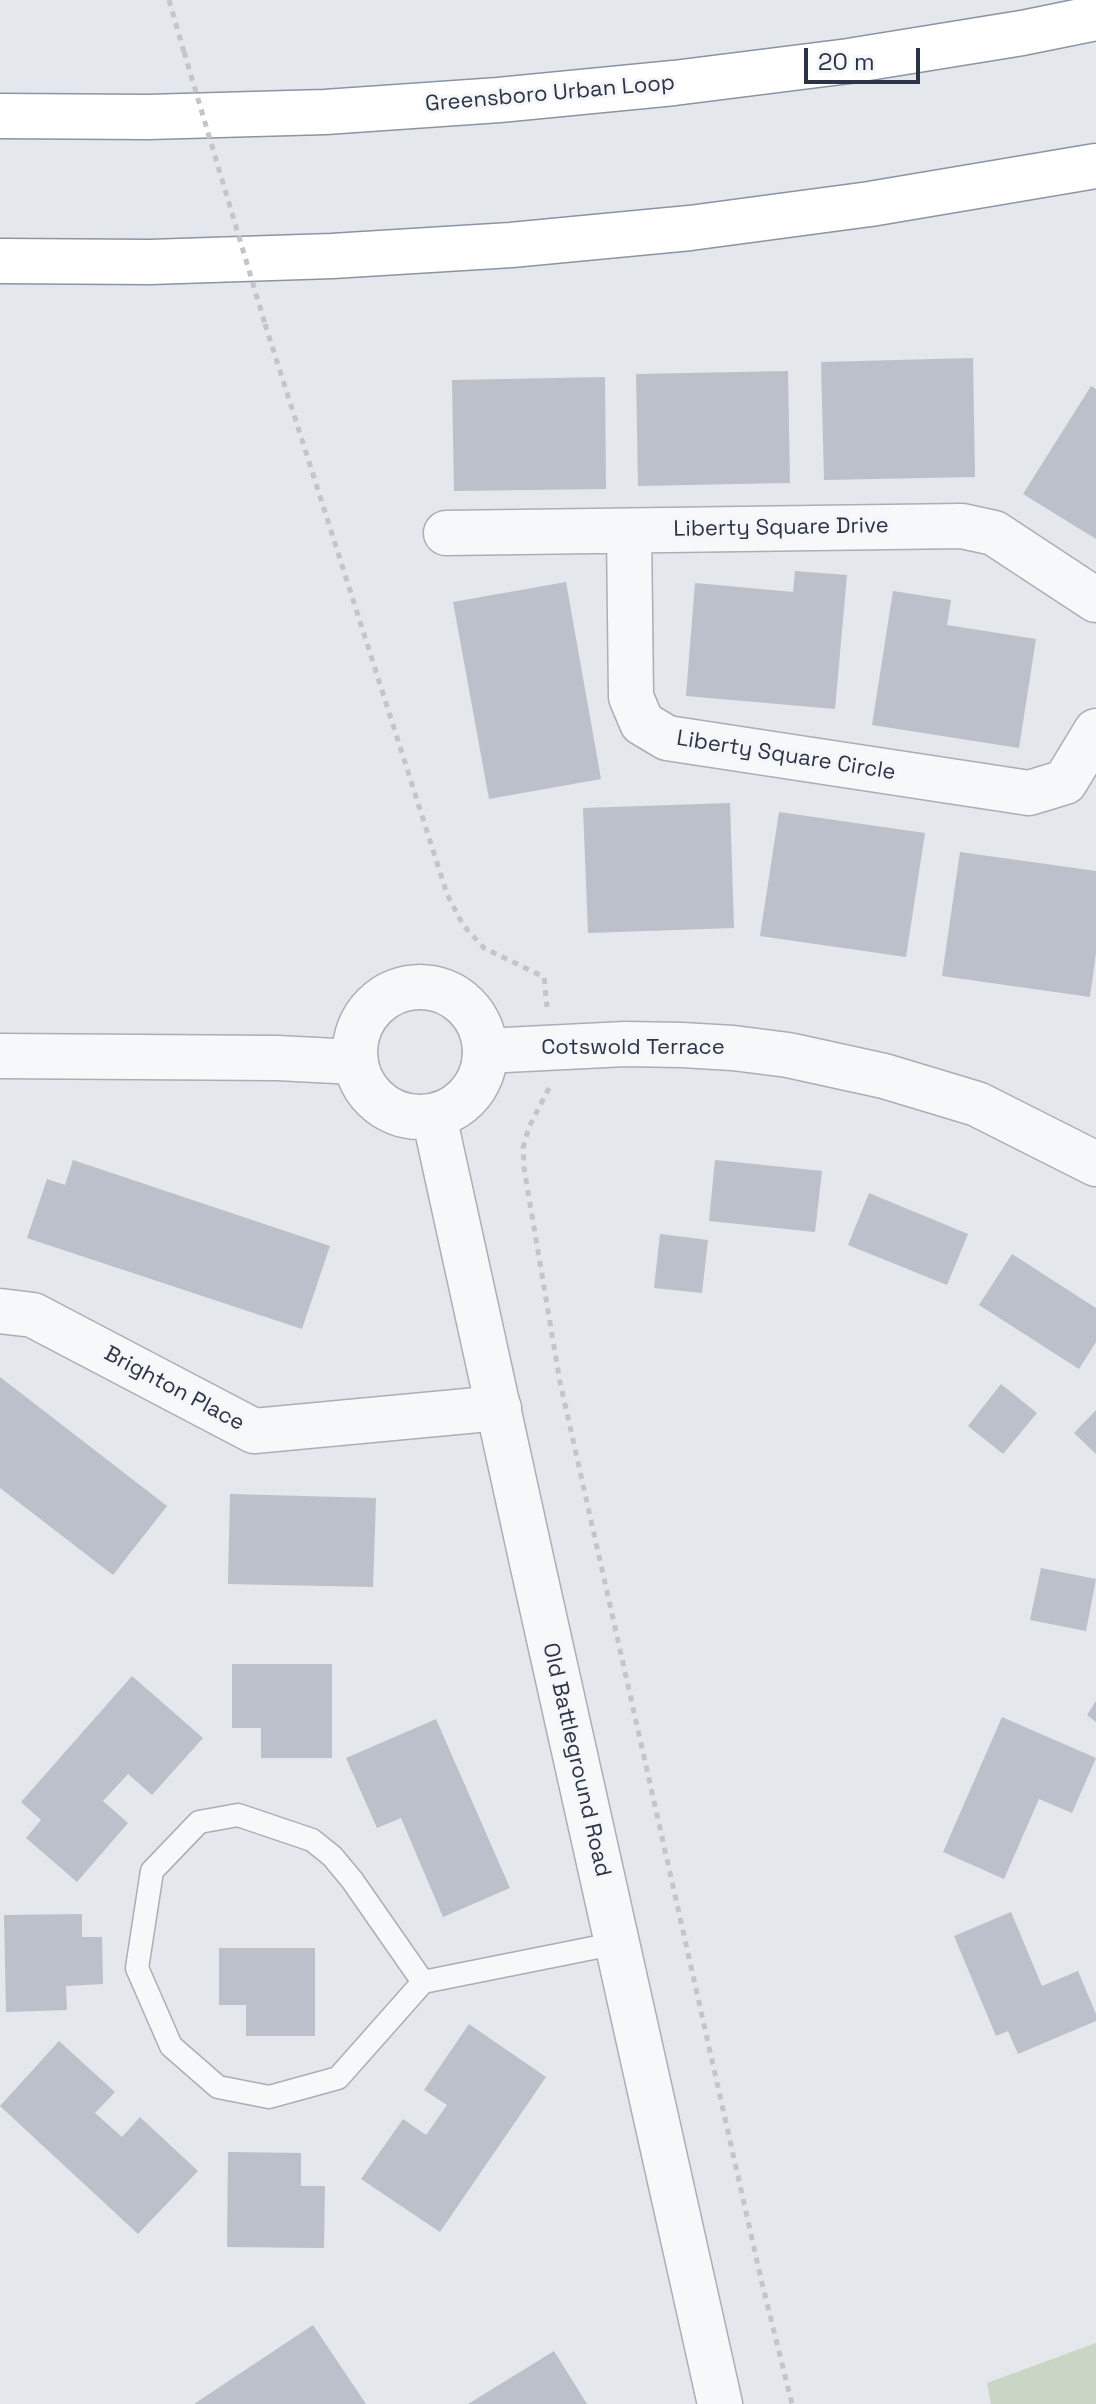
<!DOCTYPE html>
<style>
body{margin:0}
#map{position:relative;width:1096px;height:2404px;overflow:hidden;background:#e4e7ec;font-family:"Space Grotesk",sans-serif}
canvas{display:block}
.scale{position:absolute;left:804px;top:48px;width:116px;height:36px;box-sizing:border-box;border:4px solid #2b3445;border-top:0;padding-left:10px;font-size:24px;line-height:28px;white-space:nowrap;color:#2b3445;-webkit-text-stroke:6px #f4f6f9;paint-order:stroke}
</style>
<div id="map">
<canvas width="1096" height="2404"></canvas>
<div class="scale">20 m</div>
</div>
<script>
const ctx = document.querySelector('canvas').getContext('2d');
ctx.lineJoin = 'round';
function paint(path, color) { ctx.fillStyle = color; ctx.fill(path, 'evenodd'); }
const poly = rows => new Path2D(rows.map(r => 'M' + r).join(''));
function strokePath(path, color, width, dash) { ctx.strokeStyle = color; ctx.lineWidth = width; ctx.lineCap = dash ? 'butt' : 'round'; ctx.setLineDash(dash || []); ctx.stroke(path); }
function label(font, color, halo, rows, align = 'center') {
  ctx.font = font + ' "Space Grotesk",sans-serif'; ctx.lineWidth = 6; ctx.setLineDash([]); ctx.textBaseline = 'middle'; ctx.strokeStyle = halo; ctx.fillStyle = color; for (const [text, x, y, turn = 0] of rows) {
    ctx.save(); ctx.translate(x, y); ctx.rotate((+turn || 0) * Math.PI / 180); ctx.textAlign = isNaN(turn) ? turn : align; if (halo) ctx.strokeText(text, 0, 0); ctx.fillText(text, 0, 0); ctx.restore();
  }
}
const green = poly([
 [1096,2343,1096,2404,991,2404,987,2383]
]);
const building = poly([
 [973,358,975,477,824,480,821,362],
 [788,371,790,483,638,486,636,374],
 [605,377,606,489,454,491,452,380],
 [1091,386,1096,389,1096,539,1023,494],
 [795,571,847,575,835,709,686,696,695,583,793,592],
 [566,582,601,779,489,799,453,602],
 [893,591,951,600,947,625,1036,639,1019,748,872,725],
 [730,803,734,928,588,933,583,808],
 [779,812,925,833,906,957,760,936],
 [960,852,1096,871,1096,953,1090,997,942,976],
 [73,1160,330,1246,302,1329,27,1238,47,1179,65,1185],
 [715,1160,822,1171,815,1232,709,1221],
 [869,1193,968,1234,947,1285,848,1245],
 [660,1234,708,1240,702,1293,654,1288],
 [1012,1254,1096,1308,1096,1342,1079,1369,979,1305],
 [0,1377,167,1506,113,1575,0,1488],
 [1001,1384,1037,1413,1003,1454,968,1426],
 [1096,1410,1096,1454,1074,1433],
 [230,1494,376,1498,373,1587,228,1584],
 [1041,1568,1096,1579,1086,1631,1030,1620],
 [232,1664,332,1664,332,1758,261,1758,261,1728,232,1728],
 [132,1676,203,1738,152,1795,128,1774,103,1801,128,1823,77,1882,26,1838,41,1820,21,1802],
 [1096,1701,1096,1722,1087,1715],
 [1002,1717,1096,1758,1072,1813,1039,1799,1004,1879,943,1852],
 [436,1719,510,1888,443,1917,401,1818,377,1828,346,1758],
 [1011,1912,1042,1986,1078,1971,1096,2014,1096,2021,1018,2054,1008,2031,996,2036,954,1936],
 [82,1914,82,1937,102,1937,103,1984,66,1986,67,2010,6,2012,4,1915],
 [219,1948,315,1948,315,2036,246,2036,246,2005,219,2005],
 [469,2024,546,2077,440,2232,361,2179,403,2119,426,2135,447,2105,424,2090],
 [59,2041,115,2092,95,2113,122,2137,140,2117,198,2171,138,2234,0,2106],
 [228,2152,301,2153,301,2186,325,2186,324,2248,227,2247],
 [313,2325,366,2404,194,2404],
 [554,2351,587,2404,468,2404]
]);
const path = poly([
 [169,0,184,52],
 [265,324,447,894,463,925,484,948,544,977,547,1007],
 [549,1088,529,1127,523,1148,524,1168,560,1382,761,2279,792,2404]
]);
const service = poly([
 [423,1982,338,2078,269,2097,218,2087,171,2046,137,1968,152,1871,199,1822,238,1815,312,1840,332,1856,352,1880,423,1982,618,1943]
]);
const minor = poly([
 [629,531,631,697,642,723,667,738,1029,793,1065,782,1096,731],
 [446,533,962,526,994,533,1096,600],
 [485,1051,625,1044,682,1045,733,1048,788,1055,884,1076,977,1104,1096,1164],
 [0,1311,33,1315,254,1431,499,1408]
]);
const tertiary = poly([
 '355 1052a65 65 0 1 1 130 0a65 65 0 1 1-130 0Z',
 [0,1056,277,1058,355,1062],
 [434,1116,533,1567,720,2404]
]);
const motorway = poly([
 [0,116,148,117,325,112,499,100,674,83,849,61,1022,33,1096,18],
 [0,261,150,262,332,256,511,245,690,228,870,204,1096,166]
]);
const pathBridge = poly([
 [184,52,265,324]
]);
const streetNames = [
 ["Greensboro Urban Loop",550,94,-5],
 ["Liberty Square Drive",781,528,-1],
 ["Liberty Square Circle",786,756,9],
 ["Cotswold Terrace",633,1048],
 ["Brighton Place",174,1389,28],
 ["Old Battleground Road",576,1760,77]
];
paint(green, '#c9d6c5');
paint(building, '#bbc0ca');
strokePath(service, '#a9aeb7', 25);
strokePath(minor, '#a9aeb7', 47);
strokePath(tertiary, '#a9aeb7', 47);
strokePath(motorway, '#8b94a3', 47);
strokePath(path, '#c2c5cb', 5, [6, 6]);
strokePath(service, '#f7f8fa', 22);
strokePath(minor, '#f7f8fa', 44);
strokePath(tertiary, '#f7f8fa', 44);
strokePath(motorway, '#fff', 44);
strokePath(pathBridge, '#c2c5cb', 5, [6, 6]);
label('22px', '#2b3445', '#f4f6f9', streetNames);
</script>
